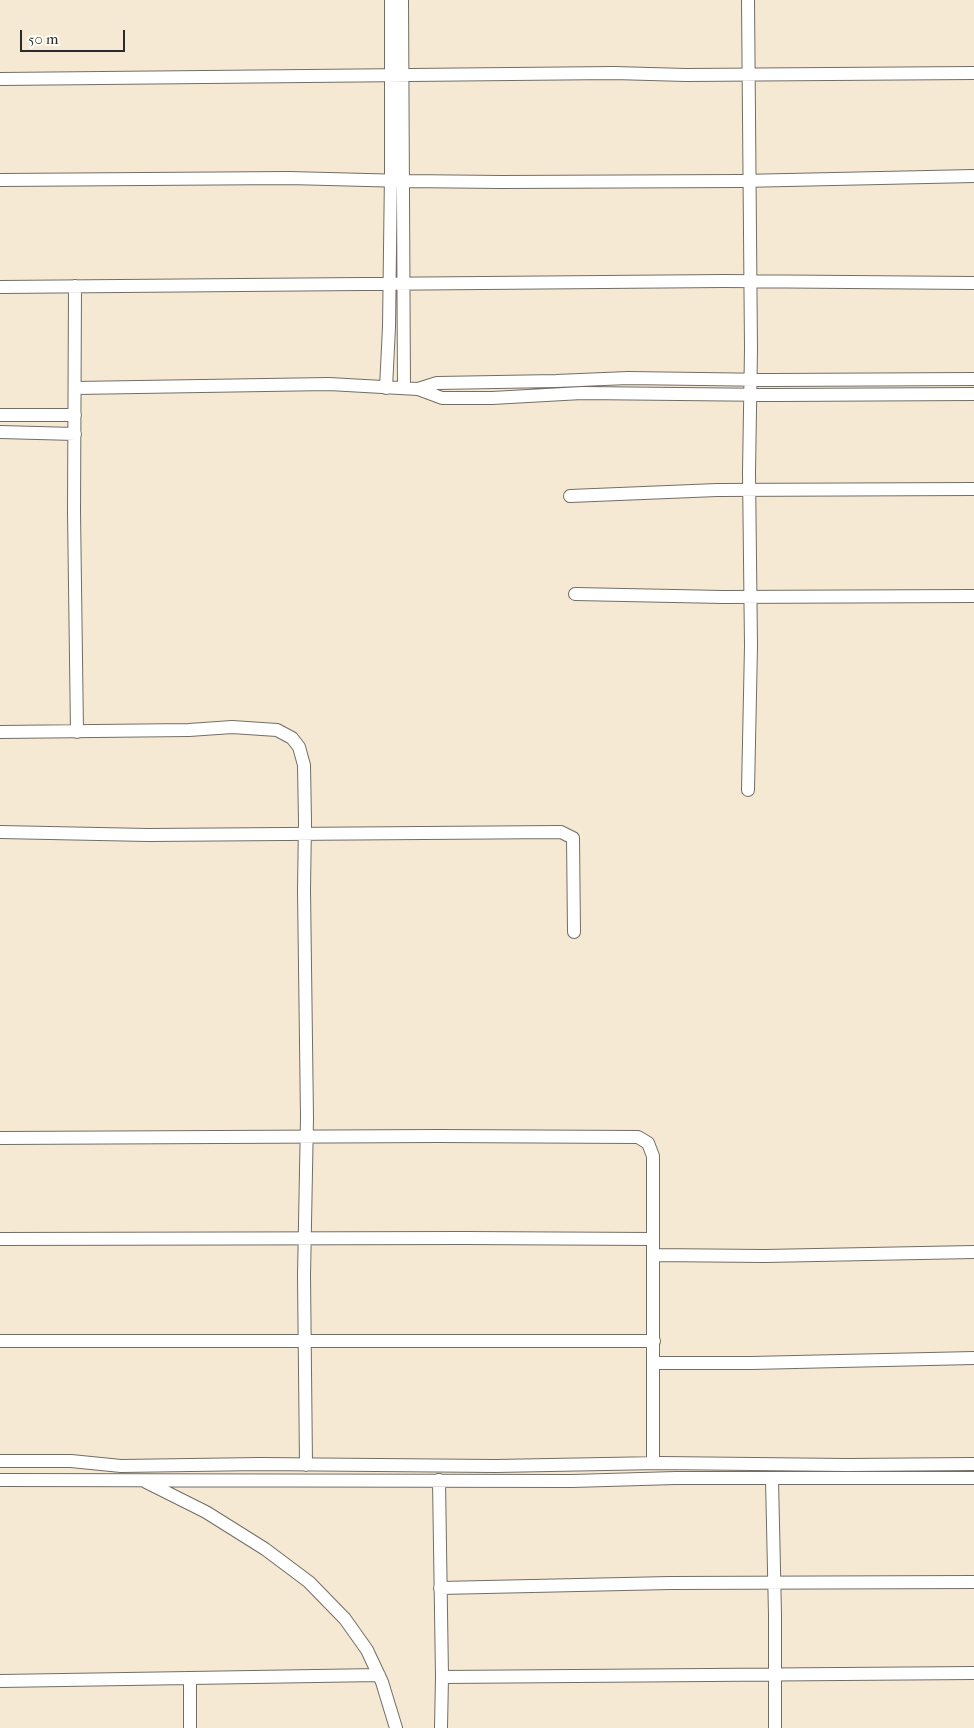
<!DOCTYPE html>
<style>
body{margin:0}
#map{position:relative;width:974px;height:1728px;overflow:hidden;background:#f6e9d3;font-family:"IM FELL French Canon",serif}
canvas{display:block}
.scale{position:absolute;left:20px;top:30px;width:105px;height:22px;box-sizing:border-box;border:2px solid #2b2b2b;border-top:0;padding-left:6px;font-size:15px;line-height:18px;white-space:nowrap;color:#2b2b2b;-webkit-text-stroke:4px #fdfcf7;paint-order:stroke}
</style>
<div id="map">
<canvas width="974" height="1728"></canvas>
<div class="scale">50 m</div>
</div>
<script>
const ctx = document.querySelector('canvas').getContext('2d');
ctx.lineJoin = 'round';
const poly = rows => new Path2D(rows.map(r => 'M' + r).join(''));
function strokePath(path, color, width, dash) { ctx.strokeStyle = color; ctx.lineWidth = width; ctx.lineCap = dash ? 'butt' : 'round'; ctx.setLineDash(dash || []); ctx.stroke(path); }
const street = poly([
 [402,0,404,388],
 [748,0,751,349,749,472,751,646,748,790],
 [0,79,614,73,686,75,974,73],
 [0,180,289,178,406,181,501,182,741,181,974,176],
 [75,286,74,512,77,732],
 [0,287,724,281,974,283],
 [75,388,329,384,418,389,442,398,492,398,582,393,776,395,974,394],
 [386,388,389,327,391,172,391,0],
 [418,389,437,383,556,381,628,378,773,380,974,379],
 [0,415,75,415],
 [0,432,75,434],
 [570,496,717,490,974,489],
 [575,594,723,597,974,596],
 [0,732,189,730,232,727,277,730,292,738,299,747,304,765,305,822,304,890,307,1118,304,1276,306,1465],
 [0,832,148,835,561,832,573,838,574,932],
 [0,1138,438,1136,638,1137,648,1143,653,1156,653,1463],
 [0,1239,464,1238,653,1239],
 [653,1255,764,1256,974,1252],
 [0,1341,654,1341],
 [653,1363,751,1363,974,1358],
 [0,1461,71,1461,121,1466,260,1464,495,1466,660,1463,847,1465,974,1464],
 [772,1479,775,1615,775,1728],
 [0,1480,572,1481,676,1478,974,1478],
 [439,1480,442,1677,441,1728],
 [146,1482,206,1512,265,1549,309,1582,345,1619,367,1650,382,1682,396,1728],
 [440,1588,670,1583,974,1582],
 [442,1677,974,1673],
 [0,1681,379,1675],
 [190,1728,190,1678]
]);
strokePath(street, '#726e66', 14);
strokePath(street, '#fff', 12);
</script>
